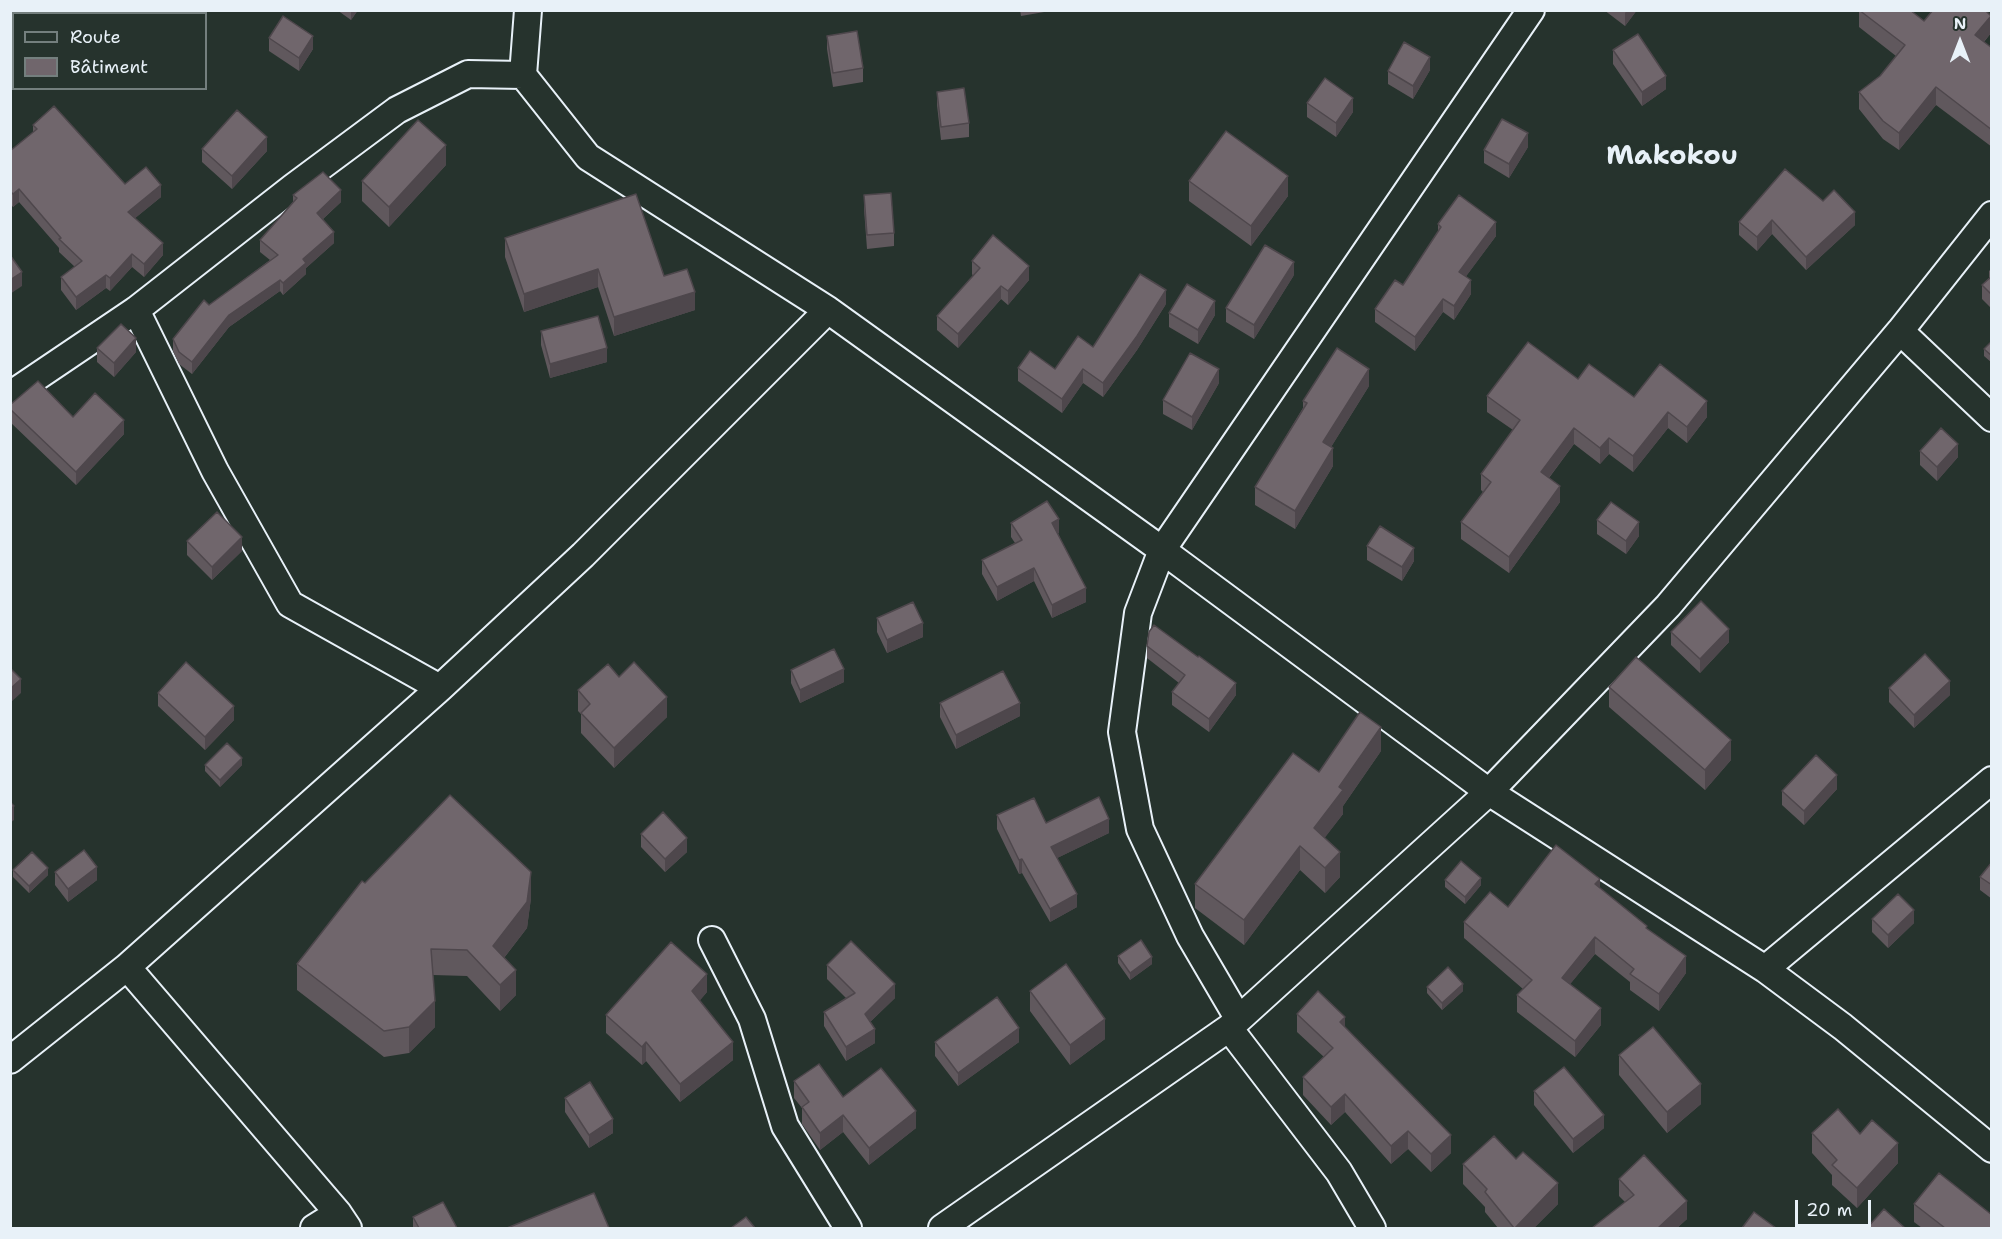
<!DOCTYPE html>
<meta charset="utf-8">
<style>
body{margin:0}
#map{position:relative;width:2002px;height:1239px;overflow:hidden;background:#26332d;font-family:"Shantell Sans",sans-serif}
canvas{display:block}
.frame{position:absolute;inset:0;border:12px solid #e8f1f8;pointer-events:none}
.legend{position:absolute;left:12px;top:12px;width:195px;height:78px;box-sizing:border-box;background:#26332d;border:2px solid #747f7e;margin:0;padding:8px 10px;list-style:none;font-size:18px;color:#e8f1f8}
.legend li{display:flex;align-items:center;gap:12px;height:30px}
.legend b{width:30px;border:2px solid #747f7e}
.north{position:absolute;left:1930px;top:12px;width:60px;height:60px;-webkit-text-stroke:4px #26332d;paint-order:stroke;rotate:0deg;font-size:16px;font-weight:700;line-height:24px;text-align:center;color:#e8f1f8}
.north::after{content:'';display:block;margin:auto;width:21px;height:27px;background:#e8f1f8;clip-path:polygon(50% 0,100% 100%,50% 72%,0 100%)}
.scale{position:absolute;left:1795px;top:1200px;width:76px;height:27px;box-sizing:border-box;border:3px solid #e8f1f8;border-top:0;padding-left:8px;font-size:18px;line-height:21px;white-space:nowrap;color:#e8f1f8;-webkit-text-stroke:4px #26332d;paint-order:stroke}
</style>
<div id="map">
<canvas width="2002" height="1239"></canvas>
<div class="frame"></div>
<ul class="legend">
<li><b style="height:8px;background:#26332d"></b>Route</li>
<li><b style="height:16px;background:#70666c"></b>Bâtiment</li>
</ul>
<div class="north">N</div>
<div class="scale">20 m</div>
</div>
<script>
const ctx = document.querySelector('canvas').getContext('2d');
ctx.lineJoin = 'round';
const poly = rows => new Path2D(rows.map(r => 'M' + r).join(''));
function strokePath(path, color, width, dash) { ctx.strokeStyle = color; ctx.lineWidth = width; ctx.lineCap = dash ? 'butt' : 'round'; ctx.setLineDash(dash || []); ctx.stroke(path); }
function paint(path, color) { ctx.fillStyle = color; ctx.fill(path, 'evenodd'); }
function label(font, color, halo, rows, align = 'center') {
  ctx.font = font + ' "Shantell Sans",sans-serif'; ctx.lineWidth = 6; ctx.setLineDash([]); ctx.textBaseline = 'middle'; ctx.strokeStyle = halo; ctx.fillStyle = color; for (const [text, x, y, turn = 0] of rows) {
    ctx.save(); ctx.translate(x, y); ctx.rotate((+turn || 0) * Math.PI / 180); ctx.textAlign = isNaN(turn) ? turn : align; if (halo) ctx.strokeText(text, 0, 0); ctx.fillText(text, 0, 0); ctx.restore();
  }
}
const minor = poly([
 [528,10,523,75,588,157,828,310,1162,550,1138,613,1122,732,1140,829,1190,936,1238,1018],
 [1992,215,1900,331,1668,606,1489,792,1765,969,1843,1027,1992,1149],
 [136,310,215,471,290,604,440,688],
 [1900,331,1992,418],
 [10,395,136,310,292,188,397,110,468,74,523,75],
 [712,940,752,1019,785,1126,848,1228],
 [127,967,338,1213,348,1228],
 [1765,969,1992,780],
 [1229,1028,1339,1172,1372,1228],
 [10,1060,127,967,440,688,583,555,828,310],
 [314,1228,338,1213],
 [942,1228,1229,1028,1489,792,1162,550,1531,10]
]);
const wall = poly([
 [337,10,358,10,351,20],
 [1020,10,1050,10,1050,11,1021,16],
 [1604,10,1637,10,1625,26],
 [1859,10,1924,21,1991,33,1984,42,1992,48,1992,147,1936,105,1899,150,1883,139,1859,109,1859,92,1880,76,1896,56,1859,27],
 [827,36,863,68,863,82,833,87,827,49],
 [269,38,313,49,299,71,269,51],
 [1613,50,1666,89,1642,106,1613,64],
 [1430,70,1413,99,1388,84,1388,71],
 [937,92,969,123,969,137,941,140,937,105],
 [1307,103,1353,112,1336,137,1307,117],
 [33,125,125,184,161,197,135,218,163,255,144,277,132,267,110,291,106,288,76,310,61,290,61,277,75,267,59,252,59,248,19,202,13,207,10,203,10,151,33,133],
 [1528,147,1509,178,1484,163,1484,150],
 [202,149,267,151,232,189,202,162],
 [446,165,389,227,362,201,362,181],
 [1189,181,1288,196,1251,246,1189,201],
 [293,195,341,202,323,219,334,243,306,268,306,274,283,295,280,291,229,327,192,374,179,364,173,351,173,339,209,305,270,260,260,252,260,240,293,202],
 [864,195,894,233,894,246,867,249,864,209],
 [1823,201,1855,225,1806,270,1772,234,1757,251,1739,235,1739,222],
 [1438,224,1496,236,1466,276,1471,294,1454,320,1443,312,1415,351,1375,322,1375,309,1403,285,1438,233],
 [505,238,664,276,695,310,614,336,598,287,524,312,505,257],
 [972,261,1029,280,1008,305,1001,299,958,348,937,330,937,316,973,276,972,274],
 [1992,268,1992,309,1982,299,1982,285,1989,278,1989,271],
 [1294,275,1254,339,1226,322,1226,308],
 [1166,304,1137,350,1103,397,1083,383,1062,413,1018,381,1018,368,1055,369],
 [1169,313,1215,315,1198,344,1169,327],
 [541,331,607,362,550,378,541,345],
 [1992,341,1992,363,1984,356,1984,349],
 [97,348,136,352,114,377,97,362],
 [1578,379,1634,397,1707,417,1687,443,1668,428,1633,472,1609,454,1600,464,1574,444,1549,478,1560,502,1509,573,1461,539,1461,522,1483,492,1481,490,1481,474,1513,430,1487,412,1487,396],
 [1219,383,1192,430,1163,414,1163,400],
 [1369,386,1331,447,1333,466,1295,529,1255,505,1255,487,1303,408,1303,401],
 [10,405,73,417,124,434,76,485,10,422],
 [1920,451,1958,457,1937,481,1920,465],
 [1597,520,1639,536,1626,554,1597,534],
 [1011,523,1059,533,1058,533,1086,602,1052,618,1034,581,997,601,982,574,982,560,1015,543,1011,537],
 [187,541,242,551,212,580,187,555],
 [1367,546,1414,561,1402,581,1367,560],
 [877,618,923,637,887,653,877,632],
 [1671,632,1729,642,1700,673,1671,645],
 [1147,646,1198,657,1236,695,1209,732,1172,705,1172,692,1179,683,1147,658],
 [791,670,844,682,800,703,791,683],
 [619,677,667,717,614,768,581,733,581,714,578,711,578,690],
 [1609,687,1731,760,1705,790,1609,707],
 [1889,688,1950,695,1914,728,1889,702],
 [158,693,234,720,205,750,158,706],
 [940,703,1020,716,956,749,940,717],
 [1381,751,1343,806,1343,814,1324,838,1340,877,1325,893,1300,870,1244,945,1195,908,1195,884,1319,772],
 [205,765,242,765,220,787,205,771],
 [1837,789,1804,825,1782,805,1782,791],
 [997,815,1109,833,1057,858,1077,907,1050,922,1022,873,1019,874,997,829],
 [641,834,687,852,665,872,641,847],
 [1992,862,1992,899,1980,890,1980,877],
 [13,870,48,875,29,893,13,877],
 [55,872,97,880,68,902,55,885],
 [1445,880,1481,885,1465,904,1445,887],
 [365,883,531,898,527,928,504,958,516,995,500,1011,467,976,433,975,435,1027,409,1053,384,1057,297,990,297,964],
 [1600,888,1647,929,1686,973,1659,1011,1630,990,1630,982,1595,954,1570,984,1601,1025,1575,1057,1517,1012,1517,995,1523,989,1464,938,1464,922,1508,907],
 [1872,919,1914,923,1888,948,1872,932],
 [1118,956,1152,964,1130,980,1118,963],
 [827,965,895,998,870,1022,875,1043,846,1061,824,1026,824,1012,846,998,827,979],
 [1427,987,1463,991,1442,1010,1427,993],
 [1030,991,1105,1039,1070,1065,1030,1011],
 [707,992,699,1001,733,1060,680,1102,646,1061,642,1065,606,1033,606,1015],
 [1297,1014,1345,1027,1451,1153,1431,1172,1408,1149,1391,1164,1345,1112,1331,1125,1303,1095,1303,1077,1324,1057,1297,1032],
 [935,1042,1019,1042,958,1086,935,1056],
 [1619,1055,1701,1104,1667,1133,1619,1075],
 [794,1081,843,1097,916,1128,869,1165,843,1132,820,1150,802,1124,802,1108,794,1098],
 [1534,1091,1604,1128,1573,1153,1534,1105],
 [565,1098,613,1133,589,1148,565,1112],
 [1812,1133,1860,1134,1898,1163,1857,1208,1832,1185,1832,1175,1812,1153],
 [1463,1164,1558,1204,1534,1228,1498,1228,1485,1212,1485,1207,1463,1184],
 [1619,1179,1687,1219,1677,1228,1592,1228,1625,1202,1619,1196],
 [1914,1204,1992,1228,1922,1228,1914,1222],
 [413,1217,457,1228,413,1228]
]);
const shadedWall = poly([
 [351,10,358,10,351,20],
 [1627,10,1637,10,1625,26,1625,13],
 [1991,16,1991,33,1975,52,1975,35],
 [313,36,313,49,299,71,299,58],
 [1430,57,1430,70,1413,99,1413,86],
 [1666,76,1666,89,1642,106,1642,92],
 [1936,87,1936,105,1899,150,1899,133],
 [1353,98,1353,112,1336,137,1336,123],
 [1528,133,1528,147,1509,178,1509,164],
 [267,137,267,151,232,189,232,176],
 [446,145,446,165,389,227,389,207],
 [1288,176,1288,196,1251,246,1251,226],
 [161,185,161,197,128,224,128,212],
 [19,189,19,202,13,207,13,194],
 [341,190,341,202,317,224,317,213],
 [1855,212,1855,225,1806,270,1806,257],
 [1772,220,1772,234,1757,251,1757,237],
 [1496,222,1496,236,1459,286,1459,272],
 [334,232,334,243,306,268,306,274,283,295,283,283,303,259],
 [163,243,163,255,144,277,144,264],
 [132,254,132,267,110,291,110,278],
 [1294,262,1294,275,1254,339,1254,325],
 [1029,266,1029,280,1008,305,1008,291],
 [598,269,598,287,524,312,524,294],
 [22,272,22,286,10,294,10,280],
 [106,275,106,288,76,310,76,297],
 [280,280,280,291,229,327,192,374,192,362,229,315],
 [1471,280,1471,294,1454,320,1454,306],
 [1001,286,1001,299,958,348,958,334],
 [1166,290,1166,304,1137,350,1103,397,1103,383],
 [695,292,695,310,614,336,614,317],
 [1443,299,1443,312,1415,351,1415,337],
 [1215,301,1215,315,1198,344,1198,330],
 [136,338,136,352,114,377,114,363],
 [607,348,607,362,550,378,550,364],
 [1083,369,1083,383,1062,413,1062,399],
 [1219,369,1219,383,1192,430,1192,417],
 [1369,369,1369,386,1323,460,1323,442],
 [1707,401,1707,417,1687,443,1687,427],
 [1668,412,1668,428,1633,472,1633,456],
 [124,420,124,434,76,485,76,472],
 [1574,428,1574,444,1541,488,1541,472],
 [1609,438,1609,454,1600,464,1600,448],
 [1958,444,1958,457,1937,481,1937,467],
 [1333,448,1333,466,1295,529,1295,511],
 [1560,486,1560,502,1509,573,1509,557],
 [1059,519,1059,533,1052,537,1052,523],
 [1639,522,1639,536,1626,554,1626,541],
 [242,537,242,551,212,580,212,567],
 [1414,548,1414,561,1402,581,1402,567],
 [1034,568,1034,581,997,601,997,587],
 [1086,588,1086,602,1052,618,1052,605],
 [923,623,923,637,887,653,887,640],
 [1729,629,1729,642,1700,673,1700,659],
 [844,669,844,682,800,703,800,690],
 [21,679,21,693,10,703,10,689],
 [1950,681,1950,695,1914,728,1914,715],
 [1236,683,1236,695,1209,732,1209,719],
 [667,697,667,717,614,768,614,748],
 [1020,703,1020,716,956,749,956,735],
 [234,706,234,720,205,750,205,737],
 [1381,727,1381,751,1343,806,1343,814,1314,852,1314,828,1339,787],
 [1731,740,1731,760,1705,790,1705,770],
 [242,758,242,765,220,787,220,780],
 [1837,775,1837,789,1804,825,1804,811],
 [14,806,14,820,10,823,10,809],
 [1109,819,1109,833,1051,861,1051,847],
 [687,838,687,852,665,872,665,859],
 [1300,846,1300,870,1244,945,1244,920],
 [1340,852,1340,877,1325,893,1325,868],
 [1022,859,1022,873,1019,874,1019,860],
 [97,867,97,880,68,902,68,889],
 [48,868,48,875,29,893,29,886],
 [531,872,531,898,527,928,493,972,493,946],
 [1481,878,1481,885,1465,904,1465,897],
 [1600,879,1600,895,1595,884],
 [1077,894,1077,907,1050,922,1050,909],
 [1914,910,1914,923,1888,948,1888,935],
 [1595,937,1595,954,1562,994,1562,978],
 [1686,956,1686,973,1659,1011,1659,994],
 [1152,957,1152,964,1130,980,1130,973],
 [516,970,516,995,500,1011,500,985],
 [707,974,707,992,692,1010,692,991],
 [895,984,895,998,865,1027,865,1014],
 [1463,984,1463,991,1442,1010,1442,1003],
 [435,1001,435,1027,409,1053,409,1027],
 [1601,1008,1601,1025,1575,1057,1575,1041],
 [1345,1017,1345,1035,1340,1022],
 [1105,1019,1105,1039,1070,1065,1070,1045],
 [1019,1028,1019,1042,958,1086,958,1073],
 [875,1029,875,1043,846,1061,846,1047],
 [646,1042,646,1061,642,1065,642,1047],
 [733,1042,733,1060,680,1102,680,1084],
 [1701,1084,1701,1104,1667,1133,1667,1112],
 [1345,1094,1345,1112,1331,1125,1331,1107],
 [916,1111,916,1128,869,1165,869,1148],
 [843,1115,843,1132,820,1150,820,1133],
 [1604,1115,1604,1128,1573,1153,1573,1139],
 [613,1119,613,1133,589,1148,589,1135],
 [1408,1131,1408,1149,1391,1164,1391,1146],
 [1451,1135,1451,1153,1431,1172,1431,1154],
 [1898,1143,1898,1163,1857,1208,1857,1188],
 [1558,1183,1558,1204,1534,1228,1515,1228],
 [1687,1201,1687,1219,1677,1228,1658,1228]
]);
const building = poly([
 [1859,10,1910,10,1924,21,1933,10,1985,10,1991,16,1975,35,1992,48,1992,130,1936,87,1899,133,1883,121,1859,92,1880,76,1905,45,1859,10],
 [283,16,313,36,299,58,269,38,283,16],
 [857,31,863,68,833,73,827,36,857,31],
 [1638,34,1666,76,1642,92,1613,50,1638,34],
 [1404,42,1430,57,1413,86,1388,71,1404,42],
 [1325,78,1353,98,1336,123,1307,103,1325,78],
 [964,88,969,123,941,127,937,92,964,88],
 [54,106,125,184,146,167,161,185,128,212,163,243,144,264,132,254,110,278,106,275,76,297,61,277,82,261,59,239,61,238,19,189,13,194,10,191,10,151,37,129,33,125,54,106],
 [237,110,267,137,232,176,202,149,237,110],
 [1502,119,1528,133,1509,164,1484,150,1502,119],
 [418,120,446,145,389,207,362,181,418,120],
 [1226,131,1288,176,1251,226,1189,181,1226,131],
 [1785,169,1823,201,1834,190,1855,212,1806,257,1772,220,1757,237,1739,222,1785,169],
 [323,172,341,190,317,213,334,232,303,259,306,263,283,283,280,280,229,315,192,362,179,352,173,339,204,300,209,305,278,255,260,240,297,198,293,195,323,172],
 [891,193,894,233,867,235,864,195,891,193],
 [636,194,664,276,687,269,695,292,614,317,598,269,524,294,505,238,636,194],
 [1459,195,1496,222,1459,272,1471,280,1454,306,1443,299,1415,337,1375,309,1395,280,1403,285,1441,227,1438,224,1459,195],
 [993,235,1029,266,1008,291,1001,286,958,334,937,316,980,268,972,261,993,235],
 [1265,245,1294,262,1254,325,1226,308,1265,245],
 [10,255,22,272,10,280,10,255],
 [1140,274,1166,290,1137,336,1103,383,1083,369,1062,399,1018,368,1030,351,1055,369,1078,336,1093,347,1140,274],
 [1992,276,1992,295,1982,285,1992,276],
 [1187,284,1215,301,1198,330,1169,313,1187,284],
 [598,316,607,348,550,364,541,331,598,316],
 [121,324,136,338,114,363,97,348,121,324],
 [1992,341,1992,356,1984,349,1992,341],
 [1528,342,1578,379,1589,364,1634,397,1660,364,1707,401,1687,427,1668,412,1633,456,1609,438,1600,448,1574,428,1541,472,1560,486,1509,557,1461,522,1491,482,1481,474,1520,420,1487,396,1528,342],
 [1337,348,1369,369,1323,442,1333,448,1295,511,1255,487,1307,403,1303,401,1337,348],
 [1190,353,1219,369,1192,417,1163,400,1190,353],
 [38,381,73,417,95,393,124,420,76,472,10,409,10,405,38,381],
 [1941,428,1958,444,1937,467,1920,451,1941,428],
 [1047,501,1059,519,1052,523,1086,588,1052,605,1034,568,997,587,982,560,1022,540,1011,523,1047,501],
 [1611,502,1639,522,1626,541,1597,520,1611,502],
 [217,512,242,537,212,567,187,541,217,512],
 [1380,526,1414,548,1402,567,1367,546,1380,526],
 [1701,601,1729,629,1700,659,1671,632,1701,601],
 [913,602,923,623,887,640,877,618,913,602],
 [1154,625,1198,657,1199,656,1236,683,1209,719,1172,692,1185,675,1147,646,1149,632,1154,625],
 [834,649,844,669,800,690,791,670,834,649],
 [1925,654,1950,681,1914,715,1889,688,1925,654],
 [1636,657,1731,740,1705,770,1609,687,1636,657],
 [186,662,234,706,205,737,158,693,186,662],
 [634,662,667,697,614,748,581,713,590,704,578,690,608,664,619,677,634,662],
 [10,668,21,679,10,689,10,668],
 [1003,671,1020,703,956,735,940,703,1003,671],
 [1360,712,1381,727,1339,787,1343,790,1314,828,1340,852,1325,868,1300,846,1244,920,1195,884,1293,753,1319,772,1360,712],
 [227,743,242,758,220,780,205,765,227,743],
 [1816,755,1837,775,1804,811,1782,791,1816,755],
 [450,795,531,872,527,902,493,946,516,970,500,985,467,950,431,949,435,1001,409,1027,384,1031,297,964,362,881,365,883,450,795],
 [1099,797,1109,819,1051,847,1077,894,1050,909,1022,859,1019,860,997,815,1034,798,1046,823,1099,797],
 [10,802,14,806,10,809,10,802],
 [663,812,687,838,665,859,641,834,663,812],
 [1556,845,1600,879,1595,884,1647,926,1646,928,1686,956,1659,994,1630,974,1634,969,1595,937,1562,978,1601,1008,1575,1041,1517,995,1532,980,1464,922,1490,892,1508,907,1556,845],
 [84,850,97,867,68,889,55,872,84,850],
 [32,852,48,868,29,886,13,870,32,852],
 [1461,861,1481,878,1465,897,1445,880,1461,861],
 [1992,862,1992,885,1980,877,1992,862],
 [1898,894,1914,910,1888,935,1872,919,1898,894],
 [1141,940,1152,957,1130,973,1118,956,1141,940],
 [851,941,895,984,865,1014,875,1029,846,1047,824,1012,855,993,827,965,851,941],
 [671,942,707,974,692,991,733,1042,680,1084,646,1042,642,1047,606,1015,671,942],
 [1066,964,1105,1019,1070,1045,1030,991,1066,964],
 [1448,967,1463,984,1442,1003,1427,987,1448,967],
 [1318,991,1345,1017,1340,1022,1451,1135,1431,1154,1408,1131,1391,1146,1345,1094,1331,1107,1303,1077,1333,1048,1297,1014,1318,991],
 [997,997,1019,1028,958,1073,935,1042,997,997],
 [1653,1027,1701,1084,1667,1112,1619,1055,1653,1027],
 [819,1064,843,1097,881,1068,916,1111,869,1148,843,1115,820,1133,802,1107,809,1102,794,1081,819,1064],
 [1564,1067,1604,1115,1573,1139,1534,1091,1564,1067],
 [590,1082,613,1119,589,1135,565,1098,590,1082],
 [1838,1109,1860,1134,1872,1120,1898,1143,1857,1188,1832,1165,1837,1160,1812,1133,1838,1109],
 [1494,1136,1516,1159,1523,1152,1558,1183,1515,1228,1514,1228,1485,1192,1487,1189,1463,1164,1494,1136],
 [1644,1155,1687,1201,1658,1228,1592,1228,1634,1195,1619,1179,1644,1155],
 [1939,1173,1992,1215,1992,1228,1945,1228,1914,1204,1939,1173],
 [594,1193,609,1228,507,1228,594,1193],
 [443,1202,457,1228,419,1228,413,1217,443,1202],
 [1884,1209,1905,1228,1867,1228,1884,1209],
 [1754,1212,1776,1228,1742,1228,1754,1212],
 [746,1217,755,1228,731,1228,746,1217]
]);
const townNames = [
 ["Makokou",1672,157]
];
strokePath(minor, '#e8f1f8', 30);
strokePath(minor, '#26332d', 26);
paint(wall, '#60585d');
paint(shadedWall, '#4e474c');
paint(building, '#70666c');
strokePath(building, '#4e474c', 1.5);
label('bold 27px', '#e8f1f8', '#26332d', townNames);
</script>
